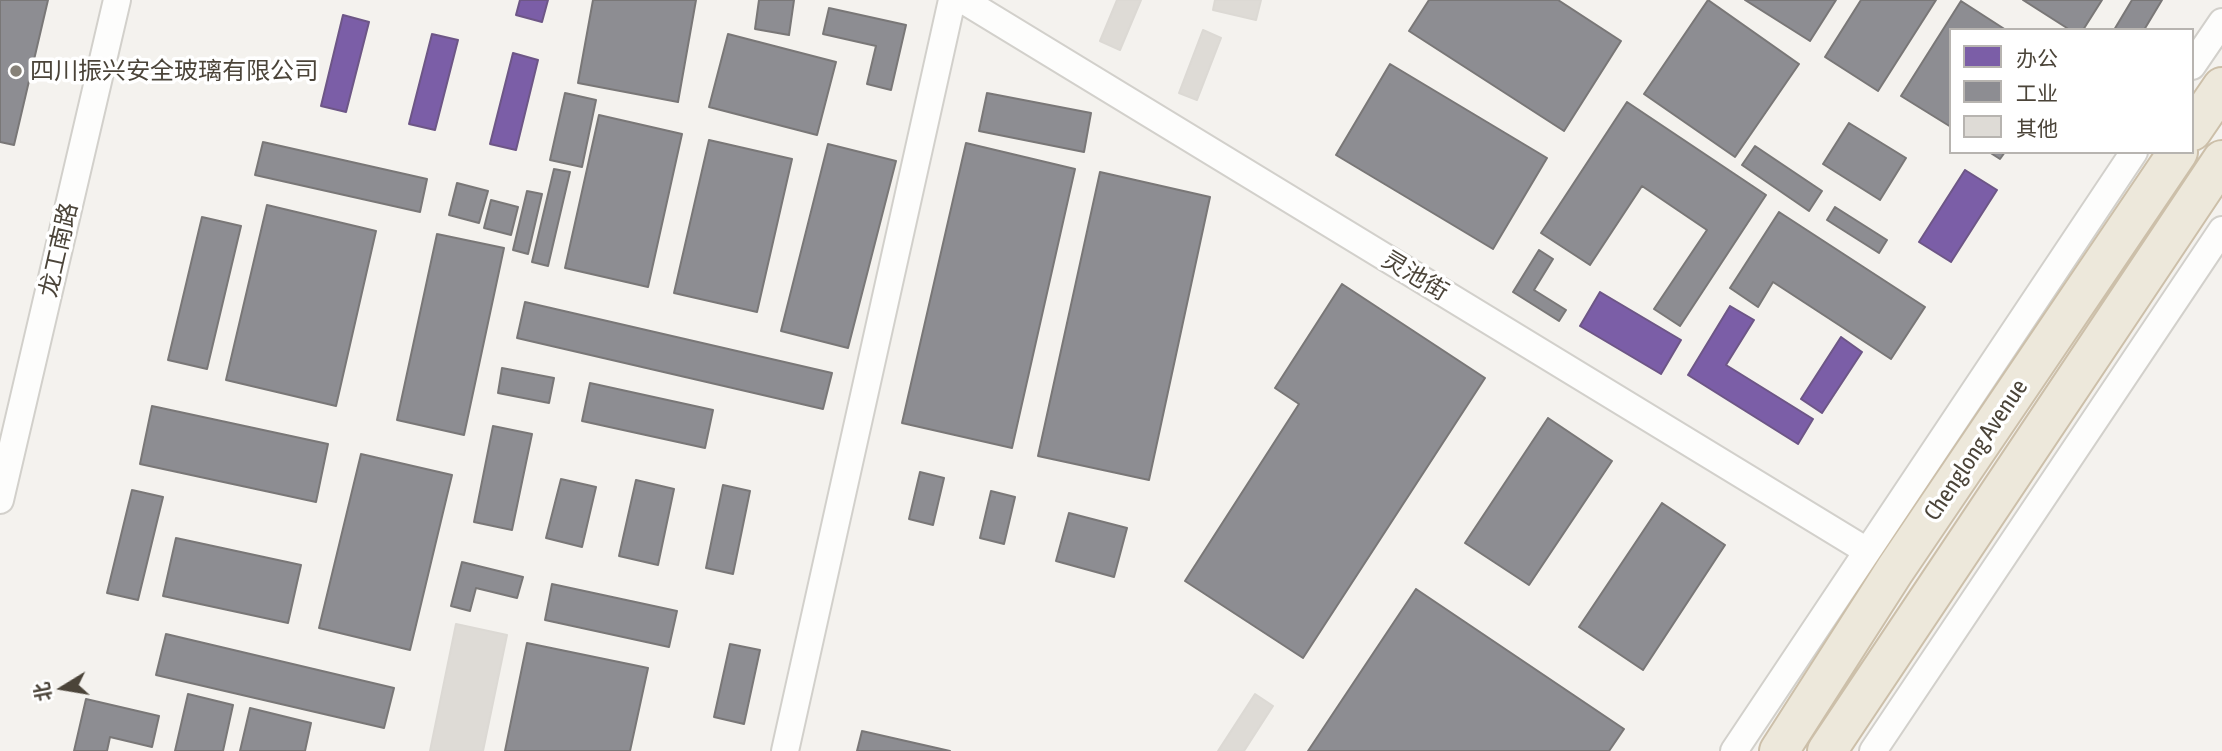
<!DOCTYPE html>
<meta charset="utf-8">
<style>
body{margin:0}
#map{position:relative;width:2222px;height:751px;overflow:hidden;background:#f4f2ee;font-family:"Asap Condensed","Noto Sans SC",sans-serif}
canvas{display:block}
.legend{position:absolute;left:1949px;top:28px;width:245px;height:126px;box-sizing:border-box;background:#fff;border:2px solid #b7b4b0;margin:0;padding:9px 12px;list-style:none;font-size:21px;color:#4b4439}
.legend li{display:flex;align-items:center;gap:14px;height:35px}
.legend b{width:35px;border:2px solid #b7b4b0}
.north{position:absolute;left:28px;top:653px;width:70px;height:70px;-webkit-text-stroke:5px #fff;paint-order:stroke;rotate:259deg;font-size:19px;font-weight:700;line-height:28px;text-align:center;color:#4b4439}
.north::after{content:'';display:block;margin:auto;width:24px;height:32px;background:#4b4439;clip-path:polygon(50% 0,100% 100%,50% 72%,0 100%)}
</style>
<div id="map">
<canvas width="2222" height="751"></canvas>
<ul class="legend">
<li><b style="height:19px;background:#7b5ea7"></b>办公</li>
<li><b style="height:19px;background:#8d8d92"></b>工业</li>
<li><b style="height:19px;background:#dedbd6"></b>其他</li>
</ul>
<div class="north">北</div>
</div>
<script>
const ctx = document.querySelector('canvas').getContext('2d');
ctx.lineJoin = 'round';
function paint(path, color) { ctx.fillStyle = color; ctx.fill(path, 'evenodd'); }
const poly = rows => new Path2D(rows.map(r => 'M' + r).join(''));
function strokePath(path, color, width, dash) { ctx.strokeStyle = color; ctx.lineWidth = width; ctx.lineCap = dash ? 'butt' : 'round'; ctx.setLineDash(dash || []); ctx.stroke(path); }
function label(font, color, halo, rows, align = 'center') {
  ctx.font = font + ' "Asap Condensed","Noto Sans SC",sans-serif'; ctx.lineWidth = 7; ctx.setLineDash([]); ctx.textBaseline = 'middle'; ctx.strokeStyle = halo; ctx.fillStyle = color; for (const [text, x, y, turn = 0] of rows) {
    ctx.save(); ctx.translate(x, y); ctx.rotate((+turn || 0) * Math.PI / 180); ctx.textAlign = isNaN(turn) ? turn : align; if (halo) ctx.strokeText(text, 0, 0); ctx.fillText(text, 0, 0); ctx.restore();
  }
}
const offices = poly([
 [520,0,548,0,542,22,516,15,520,0],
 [343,15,369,22,346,112,321,106,343,15],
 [432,34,458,40,435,130,409,124,432,34],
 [513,53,538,60,516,150,490,144,513,53],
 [1965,170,1997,190,1951,262,1919,242,1965,170],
 [1600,292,1681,340,1661,374,1580,326,1600,292],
 [1730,306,1754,320,1726,365,1813,419,1798,444,1688,375,1730,306],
 [1841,337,1862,352,1822,413,1801,399,1841,337]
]);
const industry = poly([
 [0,0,48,0,14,145,0,142,0,0],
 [593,0,696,0,678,102,578,83,593,0],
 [759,0,794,0,789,35,755,29,759,0],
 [1429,0,1558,0,1621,41,1564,131,1409,31,1429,0],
 [1708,0,1799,64,1735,157,1644,94,1708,0],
 [1745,0,1836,0,1810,41,1745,0],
 [1861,0,1936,0,1878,91,1825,57,1861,0],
 [2023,0,2102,0,2083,30,2070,30,2023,0],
 [2132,0,2162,0,2144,30,2114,30,2132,0],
 [1961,1,2006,30,1951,30,1951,127,1901,96,1961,1],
 [829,8,906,25,891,90,867,84,876,46,823,34,829,8],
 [728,34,836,62,817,135,709,107,728,34],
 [1390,64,1547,158,1493,249,1336,155,1390,64],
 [565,93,596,100,582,167,550,160,565,93],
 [987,93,1091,113,1084,152,979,131,987,93],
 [1627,102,1766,195,1680,326,1654,309,1707,230,1642,186,1590,265,1541,233,1627,102],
 [599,115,682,134,648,287,565,268,599,115],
 [1849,123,1906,158,1880,200,1823,164,1849,123],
 [709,140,792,159,757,312,674,293,709,140],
 [263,142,427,179,420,212,255,175,263,142],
 [966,143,1075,169,1012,448,902,423,966,143],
 [828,144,896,161,848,348,781,331,828,144],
 [1755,146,1822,191,1809,211,1742,165,1755,146],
 [1989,152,2005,152,2000,159,1989,152],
 [554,169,570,172,548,266,532,262,554,169],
 [1100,172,1210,197,1149,480,1038,456,1100,172],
 [457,183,488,191,479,223,449,215,457,183],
 [527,191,542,194,528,254,513,250,527,191],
 [491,200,518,207,511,235,484,228,491,200],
 [267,205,376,231,336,406,226,380,267,205],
 [1835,207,1887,240,1879,253,1827,220,1835,207],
 [1779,212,1925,307,1891,359,1773,282,1758,307,1730,288,1779,212],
 [202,217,241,226,207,369,168,360,202,217],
 [437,234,504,248,464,435,397,420,437,234],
 [1539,250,1553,259,1534,290,1566,310,1559,321,1513,292,1539,250],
 [1342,284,1485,378,1303,658,1185,581,1299,404,1275,388,1342,284],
 [525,302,832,373,823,409,517,338,525,302],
 [502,368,554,378,549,403,498,393,502,368],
 [590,383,713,410,705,448,582,421,590,383],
 [152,406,328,444,316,502,140,464,152,406],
 [1548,418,1612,461,1529,585,1465,543,1548,418],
 [493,426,532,434,512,530,474,522,493,426],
 [361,454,452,475,410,650,319,628,361,454],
 [920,472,944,478,933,525,909,519,920,472],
 [561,479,596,487,582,547,546,538,561,479],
 [636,480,674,489,658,565,619,556,636,480],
 [723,485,750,491,733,574,706,568,723,485],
 [132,490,163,497,138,600,107,593,132,490],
 [991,491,1015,497,1004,544,980,538,991,491],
 [1662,503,1725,545,1643,670,1579,627,1662,503],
 [1069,513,1127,528,1114,577,1056,561,1069,513],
 [176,538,301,565,288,623,163,596,176,538],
 [462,562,523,577,517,598,476,588,470,611,451,606,462,562],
 [552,584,677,611,669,647,545,620,552,584],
 [1416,589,1624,729,1609,751,1308,751,1416,589],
 [166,634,394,688,384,728,156,675,166,634],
 [527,643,648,668,630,751,505,751,527,643],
 [730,644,760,650,744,724,714,717,730,644],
 [188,694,233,705,223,751,175,751,188,694],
 [86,699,159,716,152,747,110,737,107,751,74,751,86,699],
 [250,708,311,723,305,751,240,751,250,708],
 [862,731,950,751,857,751,862,731]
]);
const building = poly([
 [1117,0,1141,0,1120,50,1100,41,1117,0],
 [1215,0,1261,0,1256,20,1213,10,1215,0],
 [1203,30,1221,38,1197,100,1179,93,1203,30],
 [456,624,507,635,483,751,430,751,456,624],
 [1255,694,1273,706,1244,751,1218,751,1255,694]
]);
const minor = poly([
 [963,0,1867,551],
 [2192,66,2222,22],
 [0,500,117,0],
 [785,751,952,0],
 [1734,751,2134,152],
 [1873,751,2222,230]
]);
const highway = poly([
 [2192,131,2222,87],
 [1779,751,1895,570,2178,152],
 [1827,751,2222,160]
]);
const markers = [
 [16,71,7,"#868178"]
];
const poiNames = [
 ["四川振兴安全玻璃有限公司",30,71]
];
const streetNames = [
 ["龙工南路",59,250,-77],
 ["灵池街",1415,276,31],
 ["Chenglong Avenue",1976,450,-56]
];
paint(offices, '#7b5ea7');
strokePath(offices, '#6d5686', 2);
paint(industry, '#8d8d92');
strokePath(industry, '#797777', 2);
paint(building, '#dedbd6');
strokePath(building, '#dcd9d4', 2);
strokePath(minor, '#d2d0cb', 30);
strokePath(highway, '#ccbfa9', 42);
strokePath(minor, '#fdfdfc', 26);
strokePath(highway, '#ede8db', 38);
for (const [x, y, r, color] of markers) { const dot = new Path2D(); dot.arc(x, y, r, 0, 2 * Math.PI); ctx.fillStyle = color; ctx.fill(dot); strokePath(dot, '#fff', 2.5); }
label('24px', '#4b4439', '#fff', poiNames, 'left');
label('24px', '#4b4439', '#fff', streetNames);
</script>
